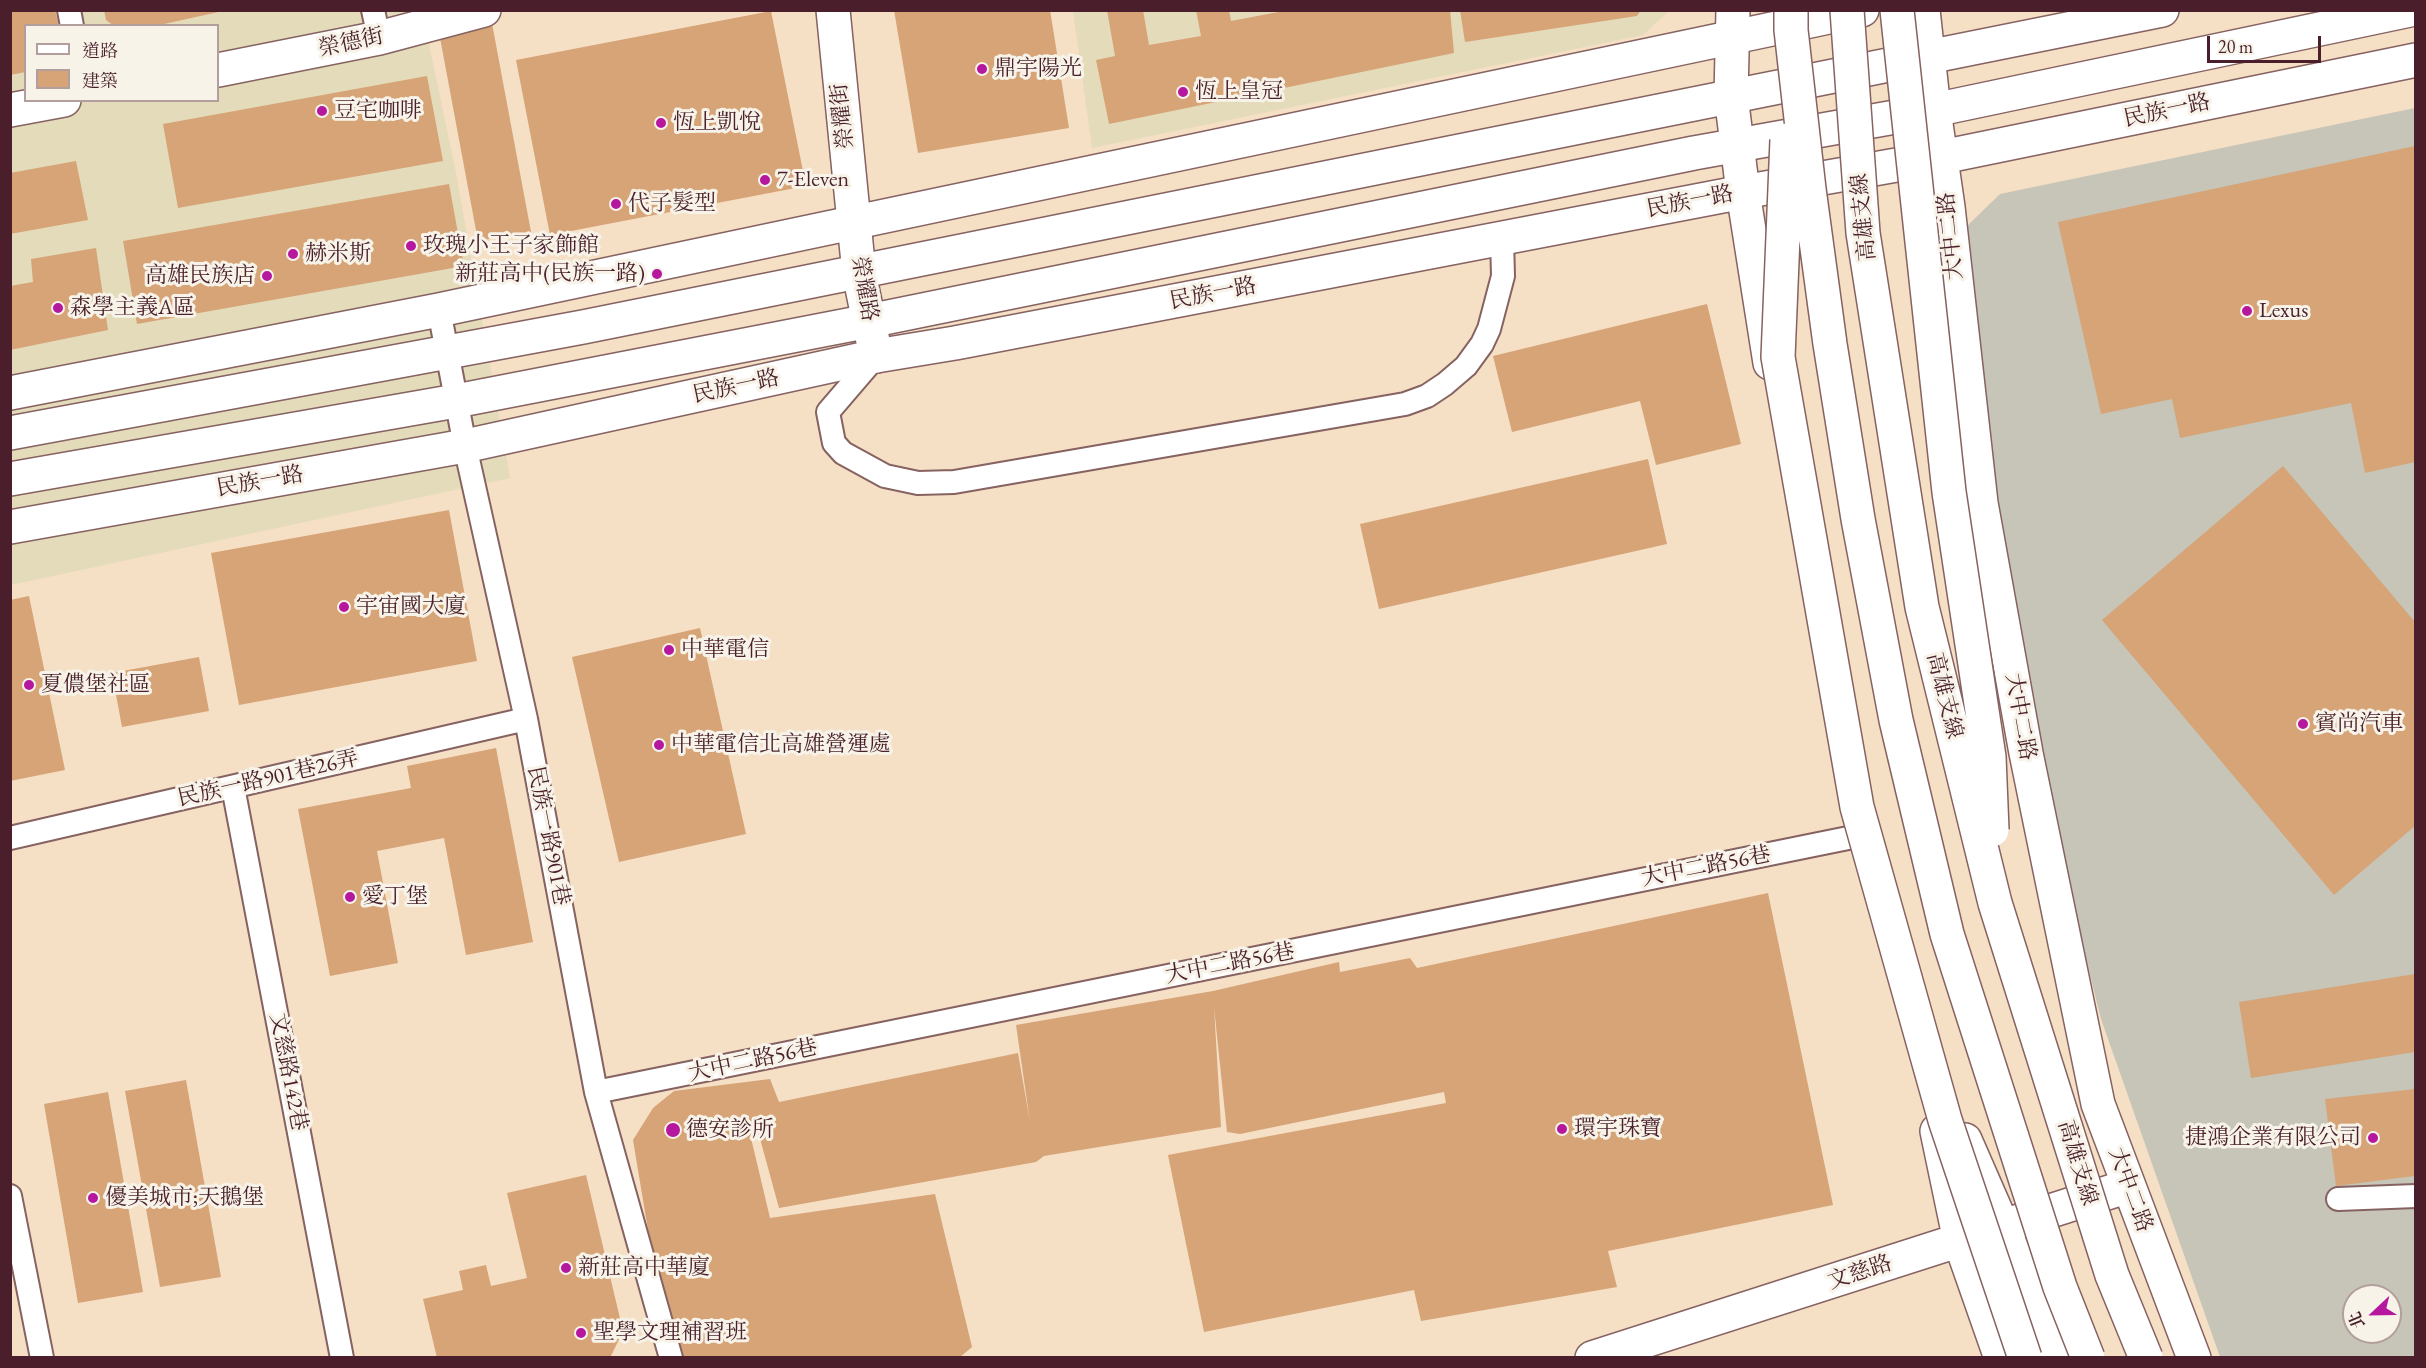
<!DOCTYPE html>
<meta charset="utf-8">
<style>
body{margin:0}
#map{position:relative;width:2426px;height:1368px;overflow:hidden;background:#f5dfc5;font-family:"EB Garamond","Noto Serif TC",serif}
canvas{display:block}
.frame{position:absolute;inset:0;border:12px solid #4a1f2b;pointer-events:none}
.legend{position:absolute;left:24px;top:24px;width:195px;height:78px;box-sizing:border-box;background:#f7f3e8;border:2px solid #b29e9c;margin:0;padding:8px 10px;list-style:none;font-size:18px;color:#4a1f2b}
.legend li{display:flex;align-items:center;gap:12px;height:30px}
.legend b{width:30px;border:2px solid #b29e9c}
.north{position:absolute;left:2342px;top:1284px;width:60px;height:60px;box-sizing:border-box;background:#f7f3e8;border:2px solid #b29e9c;border-radius:50%;rotate:248deg;font-size:16px;font-weight:700;line-height:24px;text-align:center;color:#4a1f2b}
.north::after{content:'';display:block;margin:auto;width:21px;height:27px;background:#b5179e;clip-path:polygon(50% 0,100% 100%,50% 72%,0 100%)}
.scale{position:absolute;left:2207px;top:36px;width:114px;height:27px;box-sizing:border-box;border:3px solid #4a1f2b;border-top:0;padding-left:8px;font-size:18px;line-height:21px;white-space:nowrap;color:#4a1f2b;-webkit-text-stroke:4px #f7f3e8;paint-order:stroke}
</style>
<div id="map">
<canvas width="2426" height="1368"></canvas>
<div class="frame"></div>
<ul class="legend">
<li><b style="height:8px;background:#fff"></b>道路</li>
<li><b style="height:16px;background:#d6a477"></b>建築</li>
</ul>
<div class="north">北</div>
<div class="scale">20 m</div>
</div>
<script>
const ctx = document.querySelector('canvas').getContext('2d');
ctx.lineJoin = 'round';
function paint(path, color) { ctx.fillStyle = color; ctx.fill(path, 'evenodd'); }
const poly = rows => new Path2D(rows.map(r => 'M' + r).join(''));
function strokePath(path, color, width, dash) { ctx.strokeStyle = color; ctx.lineWidth = width; ctx.lineCap = dash ? 'butt' : 'round'; ctx.setLineDash(dash || []); ctx.stroke(path); }
function label(font, color, halo, rows, align = 'center') {
  ctx.font = font + ' "EB Garamond","Noto Serif TC",serif'; ctx.lineWidth = 6; ctx.setLineDash([]); ctx.textBaseline = 'middle'; ctx.strokeStyle = halo; ctx.fillStyle = color; for (const [text, x, y, turn = 0] of rows) {
    ctx.save(); ctx.translate(x, y); ctx.rotate((+turn || 0) * Math.PI / 180); ctx.textAlign = isNaN(turn) ? turn : align; if (halo) ctx.strokeText(text, 0, 0); ctx.fillText(text, 0, 0); ctx.restore();
  }
}
const built = poly([
 [10,11,422,11,456,173,510,478,11,585],
 [26,26,218,26,218,100,26,100],
 [1073,11,1669,11,1643,35,1092,148]
]);
const industrial = poly([
 [2415,108,2415,1357,2220,1357,2101,1019,2025,712,1964,229,2000,194],
 [2354,1296,2390,1296,2390,1332,2354,1332]
]);
const building = poly([
 [10,10,55,10,59,26,26,26,26,72,10,75],
 [104,10,223,10,223,11,155,26,114,26,106,20],
 [894,10,1050,10,1069,128,918,153],
 [1107,10,1143,10,1149,45,1201,36,1196,10,1229,10,1231,21,1289,10,1450,10,1454,53,1109,124,1096,60,1115,56],
 [1460,10,1641,10,1637,16,1465,42],
 [771,11,806,186,550,235,516,60],
 [491,18,531,232,478,241,438,27],
 [427,76,443,161,178,208,163,124],
 [2415,146,2415,462,2365,473,2351,403,2180,438,2172,399,2101,414,2058,222],
 [76,161,88,220,10,234,10,173],
 [449,184,464,266,137,324,123,241],
 [96,248,108,330,10,350,10,286,33,282,31,259],
 [1707,304,1741,444,1656,465,1640,401,1512,432,1493,356],
 [1648,459,1667,544,1379,609,1360,524],
 [2283,466,2415,622,2415,826,2334,895,2102,620],
 [449,510,477,661,239,705,211,553],
 [29,596,65,770,10,781,10,600],
 [700,628,746,834,619,862,572,657],
 [199,657,209,711,122,727,112,673],
 [496,748,533,942,466,955,444,838,377,851,398,963,330,976,298,809,411,788,407,766],
 [1768,893,1833,1205,1608,1251,1617,1287,1421,1321,1414,1290,1204,1332,1168,1155,1446,1103,1444,1092,1240,1134,1227,1132,1214,1007,1221,1127,1044,1156,1036,1162,779,1208,759,1135,751,1138,770,1218,935,1194,972,1347,959,1358,683,1358,675,1352,664,1326,633,1140,653,1108,674,1091,770,1079,779,1102,1018,1053,1030,1122,1016,1025,1213,991,1339,962,1340,972,1410,958,1417,968],
 [2415,974,2415,1052,2251,1078,2239,1002],
 [186,1080,221,1277,160,1287,125,1091],
 [2415,1089,2415,1176,2336,1186,2325,1099],
 [108,1092,143,1292,78,1303,44,1104],
 [586,1175,623,1331,610,1358,437,1358,423,1299,463,1290,459,1271,486,1265,491,1286,527,1278,507,1193]
]);
const service = poly([
 [69,10,72,26],
 [373,10,379,38],
 [439,310,465,446,526,719,596,1092,671,1358],
 [876,356,828,412,834,443,843,453,885,476,918,483,954,482,1405,404,1427,396,1445,384,1466,366,1482,344,1489,329,1503,276,1502,239],
 [233,787,342,1358],
 [10,838,526,719],
 [596,1092,1863,835],
 [10,1196,42,1358],
 [2338,1199,2416,1196]
]);
const minor = poly([
 [833,10,859,273,876,356],
 [1733,10,1731,96,1743,192,1770,363],
 [1923,10,1934,110,1948,207,1981,503,2026,753,2098,1104,2194,1358],
 [218,70,379,38,484,10],
 [10,110,64,100],
 [1937,1131,1960,1241,2001,1358],
 [1965,1140,2003,1227,2056,1358],
 [1592,1358,2116,1190]
]);
const primary = poly([
 [10,393,439,310,1862,10],
 [10,433,583,327,2162,10],
 [10,479,456,401,869,321,1694,153,1934,110,2410,10],
 [10,527,465,446,876,356,955,343,1743,192,1942,157,2416,60]
]);
const motorwayBridge = poly([
 [1791,10,1791,30,1809,189,1830,344,1858,519,1896,720,1947,934,2060,1287,2088,1358],
 [1847,10,1863,233,1922,607,1995,903,2112,1275,2146,1358],
 [1897,10,1949,492,1989,757,1992,830],
 [1787,140,1778,357,1857,807,1945,1120,2025,1358]
]);
const markers = [
 [982,69,6,"#b5179e"],
 [1183,92,6,"#b5179e"],
 [322,111,6,"#b5179e"],
 [661,123,6,"#b5179e"],
 [765,180,6,"#b5179e"],
 [616,204,6,"#b5179e"],
 [411,246,6,"#b5179e"],
 [293,254,6,"#b5179e"],
 [657,274,6,"#b5179e"],
 [267,276,6,"#b5179e"],
 [58,308,6,"#b5179e"],
 [2247,311,6,"#b5179e"],
 [344,607,6,"#b5179e"],
 [669,650,6,"#b5179e"],
 [29,685,6,"#b5179e"],
 [2303,724,6,"#b5179e"],
 [659,745,6,"#b5179e"],
 [350,897,6,"#b5179e"],
 [1562,1129,6,"#b5179e"],
 [673,1130,8,"#b5179e"],
 [2373,1138,6,"#b5179e"],
 [93,1198,6,"#b5179e"],
 [566,1268,6,"#b5179e"],
 [581,1333,6,"#b5179e"]
];
const streetNames = [
 ["榮德街",351,43,-12],
 ["民族一路",2167,111,-12],
 ["榮耀街",843,116,-96],
 ["民族一路",1690,202,-11],
 ["高雄支線",1864,217,-96],
 ["大中二路",1951,236,-96],
 ["榮耀路",864,289,80],
 ["民族一路",1213,294,-11],
 ["民族一路",736,387,-12],
 ["民族一路",260,482,-10],
 ["高雄支線",1944,696,76],
 ["大中二路",2020,717,80],
 ["民族一路901巷26弄",268,779,-13],
 ["民族一路901巷",548,836,79],
 ["大中二路56巷",1706,867,-11],
 ["大中二路56巷",1230,964,-11],
 ["大中二路56巷",753,1061,-12],
 ["文慈路142巷",288,1072,79],
 ["高雄支線",2077,1163,73],
 ["大中二路",2130,1190,70],
 ["文慈路",1860,1273,-18]
];
const poiNames = [
 ["鼎宇陽光",994,69],
 ["恆上皇冠",1195,92],
 ["豆宅咖啡",334,111],
 ["恆上凱悅",673,123],
 ["7-Eleven",777,180],
 ["代子髮型",628,204],
 ["玫瑰小王子家飾館",423,246],
 ["赫米斯",305,254],
 ["新莊高中(民族一路)",645,274,"right"],
 ["高雄民族店",255,276,"right"],
 ["森學主義A區",70,308],
 ["Lexus",2259,311],
 ["宇宙國大廈",356,607],
 ["中華電信",681,650],
 ["夏儂堡社區",41,685],
 ["賓尚汽車",2315,724],
 ["中華電信北高雄營運處",671,745],
 ["愛丁堡",362,897],
 ["環宇珠寶",1574,1129],
 ["德安診所",686,1130],
 ["捷鴻企業有限公司",2361,1138,"right"],
 ["優美城市;天鵝堡",105,1198],
 ["新莊高中華廈",578,1268],
 ["聖學文理補習班",593,1333]
];
paint(built, '#e4dbba');
paint(industrial, '#c6c5b8');
paint(building, '#d6a477');
strokePath(service, '#866261', 26);
strokePath(minor, '#866261', 36);
strokePath(primary, '#866261', 36);
strokePath(service, '#fff', 22);
strokePath(minor, '#fff', 33);
strokePath(primary, '#fff', 33);
strokePath(motorwayBridge, '#866261', 36, []);
strokePath(motorwayBridge, '#fff', 33);
for (const [x, y, r, color] of markers) { const dot = new Path2D(); dot.arc(x, y, r, 0, 2 * Math.PI); ctx.fillStyle = color; ctx.fill(dot); strokePath(dot, '#f7f3e8', 2); }
label('22px', '#4a1f2b', '#f7f3e8', streetNames);
label('22px', '#4a1f2b', '#f7f3e8', poiNames, 'left');
</script>
